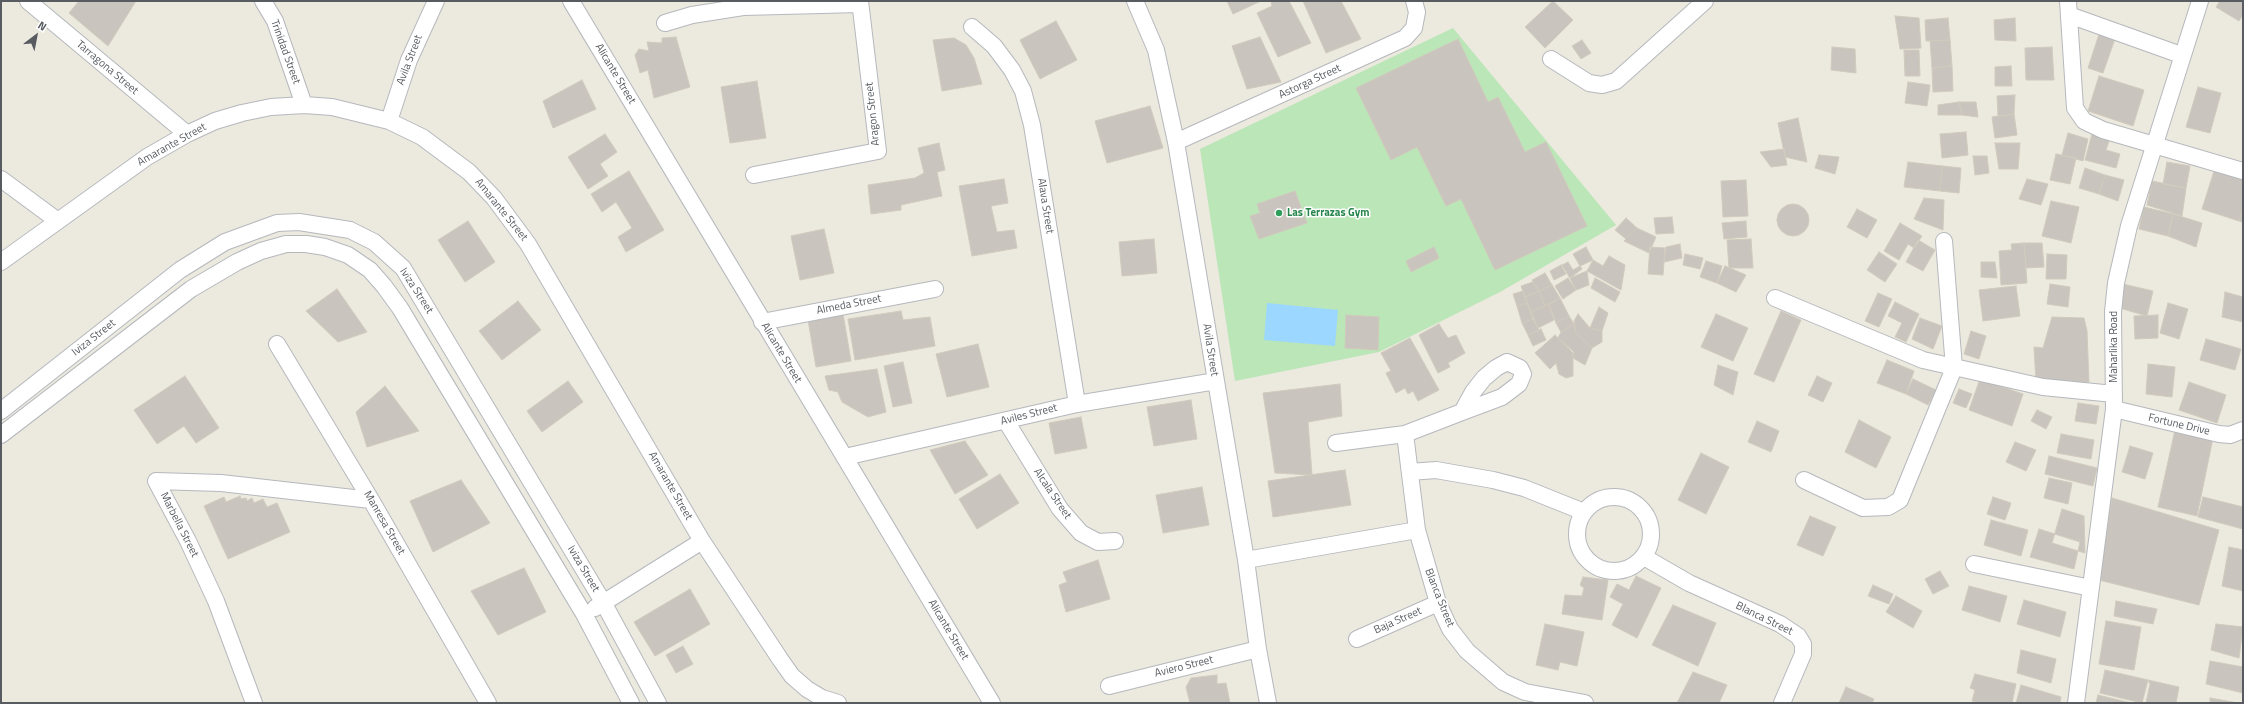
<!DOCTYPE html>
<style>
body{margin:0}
#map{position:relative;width:2244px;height:704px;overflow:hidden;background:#ece9de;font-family:"Titillium Web",sans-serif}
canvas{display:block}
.frame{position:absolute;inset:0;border:2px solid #585c61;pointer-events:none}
.north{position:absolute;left:16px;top:16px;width:40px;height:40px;-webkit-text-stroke:3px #fff;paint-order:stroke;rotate:32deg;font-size:11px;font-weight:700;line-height:16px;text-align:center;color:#585c61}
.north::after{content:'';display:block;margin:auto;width:14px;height:18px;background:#585c61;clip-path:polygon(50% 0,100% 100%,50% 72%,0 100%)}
</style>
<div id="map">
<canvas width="2244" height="704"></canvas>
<div class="frame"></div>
<div class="north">N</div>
</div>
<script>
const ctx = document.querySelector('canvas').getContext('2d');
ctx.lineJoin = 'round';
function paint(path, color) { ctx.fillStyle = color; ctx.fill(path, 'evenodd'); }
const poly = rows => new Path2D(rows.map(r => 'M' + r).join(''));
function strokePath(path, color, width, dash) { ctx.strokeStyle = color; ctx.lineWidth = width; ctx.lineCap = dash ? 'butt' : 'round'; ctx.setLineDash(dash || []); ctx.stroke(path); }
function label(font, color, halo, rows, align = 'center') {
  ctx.font = font + ' "Titillium Web",sans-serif'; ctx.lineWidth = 3; ctx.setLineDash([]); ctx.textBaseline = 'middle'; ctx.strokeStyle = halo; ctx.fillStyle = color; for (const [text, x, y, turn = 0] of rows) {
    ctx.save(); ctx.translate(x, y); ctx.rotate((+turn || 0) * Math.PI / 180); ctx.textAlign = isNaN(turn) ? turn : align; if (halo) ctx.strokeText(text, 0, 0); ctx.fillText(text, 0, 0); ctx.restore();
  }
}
const green = poly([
 [1453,28,1616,225,1500,292,1379,352,1235,381,1200,149]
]);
const water = poly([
 [1267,303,1338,310,1335,346,1264,340]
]);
const building = poly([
 [79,1,136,1,108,46,69,13,79,1],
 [1227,1,1261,1,1233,14,1227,1],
 [1271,1,1289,1,1311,43,1278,57,1257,13,1272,6,1271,1],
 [1303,1,1341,1,1361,39,1326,53,1303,1],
 [1553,1,1573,20,1545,48,1525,27,1553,1],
 [2220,1,2243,1,2243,15,2239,21,2216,7,2220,1],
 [1895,16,1919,18,1921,48,1900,49,1895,16],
 [1948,18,1950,40,1926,41,1925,20,1948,18],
 [2015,18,2016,41,1995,40,1994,20,2015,18],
 [1056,21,1077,60,1040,79,1020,40,1056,21],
 [2100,31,2116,36,2103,73,2088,68,2100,31],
 [676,37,690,87,654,98,648,70,640,73,635,55,639,49,649,51,647,42,662,43,662,38,676,37],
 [1260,37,1281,82,1247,89,1232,46,1260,37],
 [954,38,966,45,974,58,982,84,942,91,933,40,954,38],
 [1458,39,1488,102,1498,97,1525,152,1546,142,1587,226,1495,270,1461,199,1446,206,1417,147,1391,160,1356,88,1458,39],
 [1582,40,1591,53,1581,59,1572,46,1582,40],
 [1950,40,1952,66,1932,68,1930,41,1950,40],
 [1832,47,1855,49,1856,73,1831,70,1832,47],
 [2052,47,2054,80,2026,80,2025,48,2052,47],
 [1904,50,1919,50,1920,76,1905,76,1904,50],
 [1952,66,1953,91,1933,92,1932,68,1952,66],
 [2011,66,2012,86,1995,86,1995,67,2011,66],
 [2099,76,2144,90,2133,126,2088,111,2099,76],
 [582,80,596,109,553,128,543,101,582,80],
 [757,81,766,138,730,143,721,87,757,81],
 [1908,82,1930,85,1927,106,1905,103,1908,82],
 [2198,87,2221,93,2210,133,2186,127,2198,87],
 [2015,95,2014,114,1998,116,1997,96,2015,95],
 [1959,102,1962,115,1938,115,1938,105,1959,102],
 [1959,102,1976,102,1978,117,1962,115,1959,102],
 [1150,106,1163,148,1107,163,1095,121,1150,106],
 [2014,114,2017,135,1995,138,1992,117,2014,114],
 [1798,118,1807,162,1785,157,1778,123,1798,118],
 [1966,132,1968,155,1942,158,1940,134,1966,132],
 [2068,133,2088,139,2083,161,2062,155,2068,133],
 [605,134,617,152,600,164,608,176,588,189,568,157,605,134],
 [2092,134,2110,138,2106,150,2120,154,2116,168,2085,160,2092,134],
 [939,143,945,170,937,172,942,196,901,205,901,210,871,214,868,185,915,178,924,173,918,148,939,143],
 [1995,143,2020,143,2018,169,1999,169,1995,143],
 [1784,149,1787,165,1771,167,1760,152,1784,149],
 [2056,154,2076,158,2070,184,2050,180,2056,154],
 [1819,155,1839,157,1835,174,1815,168,1819,155],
 [1973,156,1987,156,1989,173,1975,175,1973,156],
 [1908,162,1942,166,1940,191,1904,187,1908,162],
 [2167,162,2190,166,2186,188,2163,184,2167,162],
 [1942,166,1961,168,1959,193,1940,191,1942,166],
 [2085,168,2105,175,2099,194,2079,188,2085,168],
 [2215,168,2243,177,2243,209,2239,221,2202,209,2215,168],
 [629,171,664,230,626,252,618,237,632,228,616,202,602,212,591,194,629,171],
 [2105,175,2124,180,2118,201,2099,194,2105,175],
 [1004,179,1008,203,991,206,997,232,1014,230,1017,248,972,256,959,186,1004,179],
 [2027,179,2048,184,2041,205,2019,199,2027,179],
 [1746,180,1748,216,1723,217,1721,181,1746,180],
 [2152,181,2186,188,2182,216,2147,205,2152,181],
 [1295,191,1307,223,1259,239,1250,216,1260,213,1257,204,1295,191],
 [1924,198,1944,200,1943,230,1914,219,1924,198],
 [2051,201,2079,207,2071,243,2042,236,2051,201],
 '1777 220a16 16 0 1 1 32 0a16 16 0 1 1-32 0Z',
 [2144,207,2173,214,2168,236,2139,229,2144,207],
 [1857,209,1877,220,1867,238,1847,227,1857,209],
 [2243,209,2243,222,2239,221,2243,209],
 [2173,214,2202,223,2196,247,2168,236,2173,214],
 [1672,217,1674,233,1656,234,1654,218,1672,217],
 [1626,218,1637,228,1626,239,1615,230,1626,218],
 [468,221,495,262,465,282,438,240,468,221],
 [1746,221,1747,237,1724,239,1722,223,1746,221],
 [1900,223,1922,236,1914,248,1908,244,1899,260,1884,251,1900,223],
 [1637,228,1656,237,1649,253,1624,241,1637,228],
 [824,229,834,273,800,280,791,236,824,229],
 [1154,239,1157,273,1122,276,1119,242,1154,239],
 [1751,239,1753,268,1729,268,1727,240,1751,239],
 [1918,240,1935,250,1923,271,1906,262,1918,240],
 [2024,243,2027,283,2001,285,1999,251,2012,250,2011,244,2024,243],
 [2024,243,2042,243,2044,267,2026,268,2024,243],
 [1680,244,1682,258,1664,262,1666,247,1680,244],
 [1434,247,1439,258,1411,272,1406,261,1434,247],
 [1586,247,1593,260,1580,266,1573,254,1586,247],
 [1650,247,1665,248,1663,275,1648,274,1650,247],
 [1879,252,1897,264,1885,282,1867,270,1879,252],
 [1685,254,1703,258,1700,269,1683,265,1685,254],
 [2047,254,2067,255,2066,279,2046,279,2047,254],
 [1609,256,1625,265,1621,290,1587,271,1593,260,1603,266,1609,256],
 [1706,261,1722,266,1717,283,1700,277,1706,261],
 [1568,262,1573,270,1580,266,1582,269,1570,278,1562,265,1568,262],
 [1981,262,1995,262,1997,278,1981,277,1981,262],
 [1561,265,1566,274,1554,280,1550,271,1561,265],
 [1725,266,1746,275,1736,292,1717,283,1725,266],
 [1587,271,1589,285,1576,290,1570,278,1587,271],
 [1545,273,1552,285,1539,291,1532,280,1545,273],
 [1568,278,1576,290,1563,299,1555,286,1568,278],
 [1595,278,1620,292,1615,302,1591,288,1595,278],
 [1533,282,1539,291,1525,297,1521,286,1533,282],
 [2050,284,2070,287,2068,307,2047,304,2050,284],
 [2123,284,2153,291,2147,316,2116,307,2123,284],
 [1552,285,1560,298,1545,306,1539,291,1552,285],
 [2016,286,2020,316,1983,321,1979,290,2016,286],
 [337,289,367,332,338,342,306,311,337,289],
 [1523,291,1527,303,1517,306,1513,294,1523,291],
 [1539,291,1545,306,1531,312,1525,297,1539,291],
 [2225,292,2243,297,2243,322,2222,317,2225,292],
 [1878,293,1892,299,1879,327,1865,321,1878,293],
 [1560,298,1569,316,1556,323,1549,304,1560,298],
 [518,301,541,330,502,360,479,331,518,301],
 [1895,302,1919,314,1906,342,1895,337,1902,323,1888,316,1895,302],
 [1527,303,1533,319,1522,323,1517,306,1527,303],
 [2168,303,2188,309,2179,339,2160,333,2168,303],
 [1549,304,1554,320,1538,328,1531,312,1549,304],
 [1599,307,1608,313,1602,331,1590,328,1599,307],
 [901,311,903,320,930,317,935,346,855,360,848,319,901,311],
 [1781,311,1801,320,1774,382,1754,374,1781,311],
 [843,314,851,361,816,367,808,320,843,314],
 [1578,314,1590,328,1602,331,1602,342,1592,348,1576,333,1574,321,1578,314],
 [1716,314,1748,328,1733,361,1701,347,1716,314],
 [1346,315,1379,317,1378,350,1345,348,1346,315],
 [2158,315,2158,338,2135,339,2134,316,2158,315],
 [1569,316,1574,324,1561,332,1556,323,1569,316],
 [2052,317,2084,318,2087,331,2089,382,2036,383,2034,347,2043,348,2052,317],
 [1920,318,1942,326,1933,349,1912,339,1920,318],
 [1533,319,1539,330,1528,335,1522,323,1533,319],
 [1439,324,1448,338,1456,335,1465,353,1448,363,1450,367,1438,373,1419,335,1439,324],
 [1574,324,1576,333,1592,348,1585,365,1573,358,1574,352,1558,338,1561,332,1574,324],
 [1541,329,1546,340,1533,346,1528,335,1541,329],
 [1971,331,1986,336,1979,359,1964,354,1971,331],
 [1555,335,1573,353,1573,376,1566,378,1559,374,1556,363,1550,369,1535,353,1555,335],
 [1410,338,1439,390,1418,401,1413,391,1408,394,1405,388,1396,393,1386,373,1391,371,1381,353,1410,338],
 [2206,339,2241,349,2235,370,2200,360,2206,339],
 [978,344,989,387,947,397,936,354,978,344],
 [1887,360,1914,371,1906,394,1877,383,1887,360],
 [903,362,912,403,893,407,884,366,903,362],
 [2148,364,2175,367,2172,397,2146,394,2148,364],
 [1718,365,1738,372,1733,395,1714,385,1718,365],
 [877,369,886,412,868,417,842,402,838,392,829,390,825,376,877,369],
 [185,376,219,428,196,443,184,426,157,444,134,410,185,376],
 [1817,376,1832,383,1823,402,1808,395,1817,376],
 [1913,379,1936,390,1928,405,1906,394,1913,379],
 [1980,379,2023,394,2012,426,1969,410,1980,379],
 [568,381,583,402,542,432,527,411,568,381],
 [2189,382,2226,395,2217,423,2179,410,2189,382],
 [1340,384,1342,416,1308,422,1312,475,1275,473,1263,393,1340,384],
 [385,386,419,431,367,447,356,412,385,386],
 [1959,389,1972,394,1966,408,1953,403,1959,389],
 [1191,400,1197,439,1154,446,1147,407,1191,400],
 [2078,403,2099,406,2096,424,2075,421,2078,403],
 [2037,410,2052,417,2046,429,2031,421,2037,410],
 [1081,417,1087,448,1055,454,1049,423,1081,417],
 [1859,420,1891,437,1876,468,1845,452,1859,420],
 [1757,421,1779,431,1771,452,1748,442,1757,421],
 [2175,430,2213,438,2197,516,2158,507,2175,430],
 [2061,434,2094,440,2091,459,2057,453,2061,434],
 [965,441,988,475,955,494,930,450,965,441],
 [2015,442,2036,450,2026,471,2006,462,2015,442],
 [2130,446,2153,453,2145,479,2122,472,2130,446],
 [1701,453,1729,467,1706,514,1678,500,1701,453],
 [2049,456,2097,468,2093,486,2045,474,2049,456],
 [1345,470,1351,505,1273,517,1268,481,1345,470],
 [1000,474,1019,503,977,529,959,499,1000,474],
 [2049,478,2072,483,2068,504,2044,498,2049,478],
 [461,480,490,523,433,552,410,501,461,480],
 [1202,487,1209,525,1163,533,1156,495,1202,487],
 [240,496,241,499,246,498,247,501,252,498,254,503,263,499,267,507,277,503,290,532,228,559,204,506,224,497,226,502,240,496],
 [1993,497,2011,503,2005,520,1987,514,1993,497],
 [2203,497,2243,507,2243,529,2198,517,2203,497],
 [2112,498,2219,530,2199,605,2099,580,2112,498],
 [2062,509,2084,516,2085,553,2052,543,2062,509],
 [1810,516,1836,527,1823,556,1797,545,1810,516],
 [1991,520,2028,530,2021,556,1984,545,1991,520],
 [2039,529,2080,542,2074,569,2030,557,2039,529],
 [2229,547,2243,550,2243,591,2222,586,2229,547],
 [1098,560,1110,599,1066,612,1059,585,1067,582,1063,572,1098,560],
 [524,568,546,612,498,635,471,591,524,568],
 [1940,571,1949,586,1933,594,1925,579,1940,571],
 [1636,576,1661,588,1637,638,1612,625,1623,604,1610,597,1617,584,1629,590,1636,576],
 [1583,577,1608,580,1602,620,1562,614,1565,595,1582,596,1584,588,1580,585,1583,577],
 [1873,585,1893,594,1889,604,1868,596,1873,585],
 [1969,586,2007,596,2000,622,1962,610,1969,586],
 [690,589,710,624,655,656,634,622,690,589],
 [1896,596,1922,611,1913,628,1886,612,1896,596],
 [2024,600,2066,612,2060,637,2017,624,2024,600],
 [2116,601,2157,609,2153,624,2114,616,2116,601],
 [1673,605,1716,623,1698,666,1652,645,1673,605],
 [2106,621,2141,627,2134,670,2099,664,2106,621],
 [1545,624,1584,632,1577,666,1560,662,1558,670,1536,665,1545,624],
 [2216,624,2243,627,2239,658,2211,650,2216,624],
 [683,646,693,664,676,673,666,655,683,646],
 [2021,650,2056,659,2051,683,2017,673,2021,650],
 [2210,661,2243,667,2243,693,2206,684,2210,661],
 [2105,670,2148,680,2142,703,2100,693,2105,670],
 [1693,672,1727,685,1719,703,1677,703,1693,672],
 [1975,674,2016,684,2012,703,1982,703,1972,701,1975,690,1970,688,1975,674],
 [1217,675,1217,684,1226,683,1230,703,1190,703,1186,687,1191,678,1217,675],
 [2148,680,2179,687,2176,703,2146,703,2150,684,2148,680],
 [2021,685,2061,697,2060,703,2016,703,2021,685],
 [1846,687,1874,699,1872,703,1839,703,1846,687],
 [2098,695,2131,703,2096,703,2098,695],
 [2210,698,2238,703,2210,703,2210,698]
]);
const minor = poly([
 [28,1,187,134],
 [263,1,275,21,304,105],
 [571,1,992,703],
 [1135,1,1156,50,1176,142,1246,560,1258,649,1268,703],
 [2068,1,2075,108,2084,121,2103,130,2243,171],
 [2069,15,2181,55],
 [665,23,692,15,743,7,860,4],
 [972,27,994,46,1012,70,1023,91,1032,125,1077,404],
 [1551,59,1589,83,1602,85,1616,81,1705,1],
 [389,121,409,60,436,1],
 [1176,142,1405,38,1414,28,1417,12,1414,1],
 [754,175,878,151,860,1],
 [1,179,58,221],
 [1,262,147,157,187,134,215,121,242,113,271,107,304,105,332,107,389,121,422,137,469,172,494,198,528,244,702,541,780,659,792,676,807,689,822,698,838,703],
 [1775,298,1923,360,2043,387,2114,394],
 [762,322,935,289],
 [277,344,371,500,488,703],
 [1507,362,1520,368,1523,374,1519,384,1502,397,1462,412,1473,392,1484,378,1496,368,1507,362],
 [2114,409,2219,434,2230,435,2243,430],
 [1,411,180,270,225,242,277,223,299,222,350,230,374,242,403,268,603,602,658,703],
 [1006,421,1060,509,1081,533,1098,542,1115,541],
 [1405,434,1417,530,1438,603,1450,629,1467,651,1503,682,1525,692,1585,703],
 [1,435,191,289,237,262,261,251,286,244,306,244,325,247,348,255,370,270,384,286,400,308,584,614,631,703],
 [1336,443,1405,434,1462,412],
 [845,457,1077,404,1216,381],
 [1410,472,1436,470,1493,480,1524,488,1584,512],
 [1804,480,1863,508,1888,507,1900,500,1954,368,1944,241],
 '1577 534a37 37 0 1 1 74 0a37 37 0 1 1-74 0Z',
 [1644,557,1689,583,1780,624,1798,636,1803,644,1803,654,1782,703],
 [1246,560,1417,530],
 [1974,564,2091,588],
 [595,608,702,541],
 [1357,639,1438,603],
 [1109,686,1258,649],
 [254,703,216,601,188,541,156,481,221,483,371,500],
 [2076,703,2114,409,2113,312,2116,283,2129,226,2200,1]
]);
const markers = [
 [1279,213,4,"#2e9e5b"]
];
const streetNames = [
 ["Trinidad Street",285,52,70],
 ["Avila Street",410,60,-69],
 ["Tarragona Street",107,68,40],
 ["Alicante Street",615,74,59],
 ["Astorga Street",1310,82,-25],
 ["Aragon Street",873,114,-96],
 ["Amarante Street",172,145,-29],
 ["Alava Street",1045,206,81],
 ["Amarante Street",501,210,51],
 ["Iviza Street",416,291,57],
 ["Almeda Street",849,305,-11],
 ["Iviza Street",94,338,-38],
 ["Maharlika Road",2114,347,-90],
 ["Avila Street",1210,350,81],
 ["Alicante Street",781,353,59],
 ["Aviles Street",1029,415,-14],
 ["Fortune Drive",2179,425,13],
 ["Amarante Street",670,486,60],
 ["Alcala Street",1052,494,56],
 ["Manresa Street",384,523,60],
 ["Marbella Street",179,525,63],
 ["Iviza Street",583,569,59],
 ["Blanca Street",1439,598,68],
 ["Blanca Street",1764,619,26],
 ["Baja Street",1398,621,-24],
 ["Alicante Street",948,630,59],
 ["Aviero Street",1184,667,-14]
];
const leisureNames = [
 ["Las Terrazas Gym",1287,213]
];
paint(green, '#bae6b8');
paint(water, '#9cd7ff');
paint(building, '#c9c5be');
strokePath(building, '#d1cabd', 1);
strokePath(minor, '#b5b8bd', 18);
strokePath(minor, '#fff', 16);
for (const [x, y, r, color] of markers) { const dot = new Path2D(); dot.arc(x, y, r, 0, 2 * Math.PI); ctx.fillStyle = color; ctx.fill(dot); strokePath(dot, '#fff', 1.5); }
label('11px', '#585c61', '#fff', streetNames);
label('bold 11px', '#27864d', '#fff', leisureNames, 'left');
</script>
